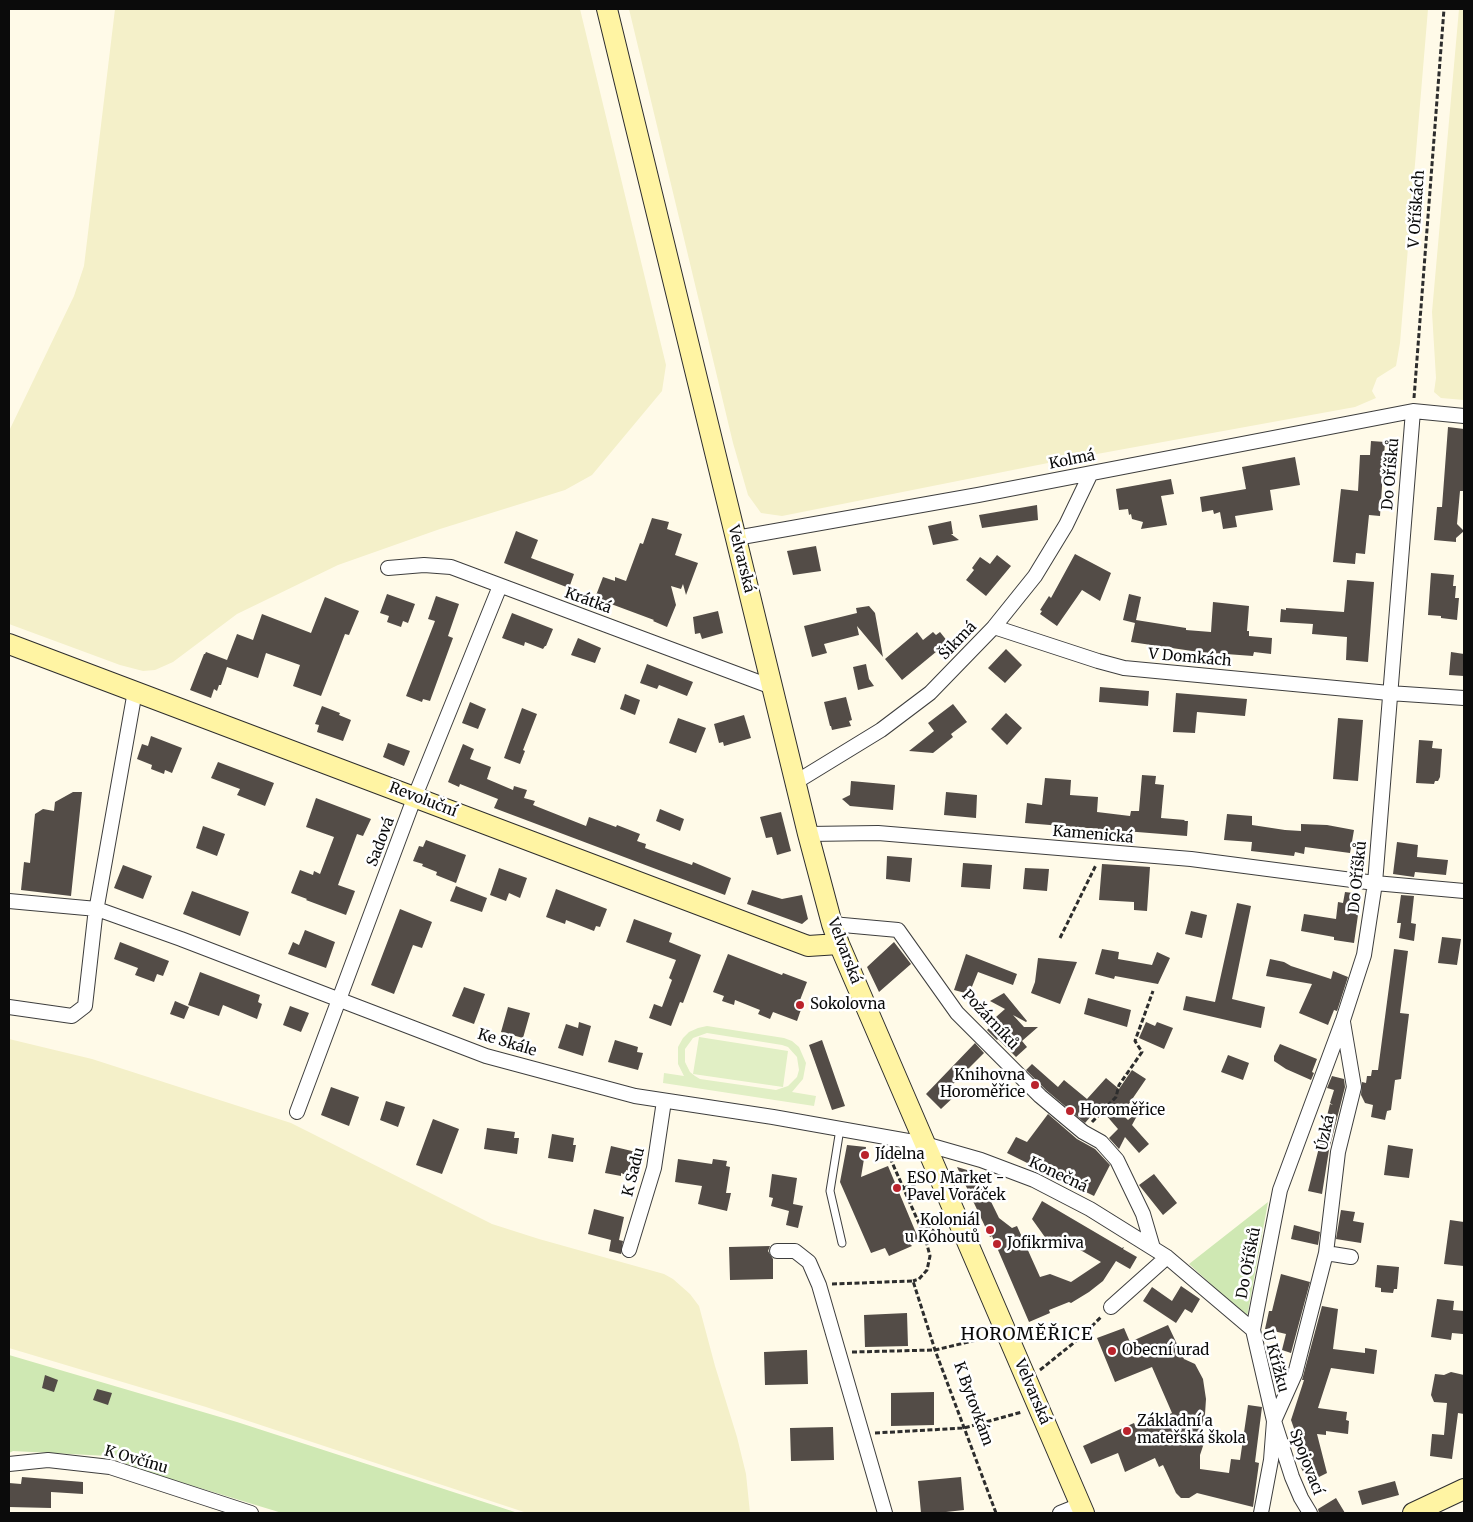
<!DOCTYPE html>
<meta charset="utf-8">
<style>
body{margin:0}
#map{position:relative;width:1473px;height:1522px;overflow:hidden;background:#fffae8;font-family:Merriweather,serif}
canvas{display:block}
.frame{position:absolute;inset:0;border:10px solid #0b0b0b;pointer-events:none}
</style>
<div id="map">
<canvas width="1473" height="1522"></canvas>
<div class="frame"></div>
</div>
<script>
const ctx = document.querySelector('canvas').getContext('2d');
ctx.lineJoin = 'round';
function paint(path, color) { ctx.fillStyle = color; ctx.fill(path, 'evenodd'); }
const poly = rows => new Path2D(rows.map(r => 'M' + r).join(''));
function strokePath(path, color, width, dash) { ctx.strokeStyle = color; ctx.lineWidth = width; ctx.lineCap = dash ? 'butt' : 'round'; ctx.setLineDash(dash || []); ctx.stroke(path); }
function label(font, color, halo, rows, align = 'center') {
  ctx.font = font + ' Merriweather,serif'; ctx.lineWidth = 5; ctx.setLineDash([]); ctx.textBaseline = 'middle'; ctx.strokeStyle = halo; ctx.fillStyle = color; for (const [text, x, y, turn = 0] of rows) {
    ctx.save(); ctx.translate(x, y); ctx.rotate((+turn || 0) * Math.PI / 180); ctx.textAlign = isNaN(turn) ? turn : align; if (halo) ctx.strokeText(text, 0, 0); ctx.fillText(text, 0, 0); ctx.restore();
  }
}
const farmland = poly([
 [115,9,580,9,666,365,662,391,592,475,565,490,440,529,338,565,237,614,173,662,155,670,143,671,120,665,9,624,9,431,74,296,84,266],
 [629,9,1428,9,1400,343,1396,366,1377,378,1372,391,1376,398,1355,407,1053,462,782,516,761,513,748,495,733,443],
 [1459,9,1464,9,1464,400,1441,398,1434,392,1436,378,1432,312],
 [9,1039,92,1059,291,1123,492,1224,539,1239,664,1274,673,1279,690,1294,699,1306,715,1366,737,1437,746,1474,750,1513,527,1513,206,1407,9,1348]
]);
const green = poly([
 [1268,1202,1247,1317,1189,1264],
 [9,1355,237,1422,518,1513,282,1513,144,1471,108,1456,13,1451,9,1453]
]);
const pitch = poly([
 [707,1026,784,1038,792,1041,799,1047,806,1063,803,1079,792,1092,816,1096,814,1106,663,1083,664,1073,684,1076,678,1064,678,1047,683,1038,689,1032,698,1028],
 [707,1033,782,1045,788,1047,797,1057,799,1070,797,1077,788,1086,776,1090,700,1079,695,1076,690,1072,685,1062,685,1049,693,1038],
 [699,1037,788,1051,783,1087,693,1074]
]);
const building = poly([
 [1448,427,1464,429,1464,491,1460,491,1457,524,1464,531,1456,538,1456,542,1434,540,1437,507,1442,507],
 [1371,441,1385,442,1380,516,1369,515,1365,554,1356,553,1355,564,1333,562,1341,489,1358,491,1360,455,1370,455],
 [1295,457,1300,485,1270,490,1273,510,1235,516,1237,527,1223,529,1220,512,1214,514,1213,510,1202,512,1200,497,1246,489,1242,467],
 [1171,479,1174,494,1161,496,1167,525,1141,529,1143,522,1132,519,1131,514,1129,515,1128,509,1119,510,1116,489],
 [1037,505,1038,520,982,528,979,515],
 [652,518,669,522,667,529,682,534,675,555,698,563,686,595,683,584,681,589,671,586,676,605,667,627,653,621,654,620,595,598,603,577,615,581,615,577,626,581,640,543,643,544],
 [951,521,953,534,951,534,959,540,933,545,928,526],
 [516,531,538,540,531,558,574,574,569,588,504,563],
 [816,546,821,571,793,575,787,551],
 [1075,554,1111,573,1100,601,1082,590,1057,626,1040,614,1042,611,1040,610,1049,596,1051,598],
 [997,555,1011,566,986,596,966,580,974,570,972,568,980,557,990,564],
 [1431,573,1454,575,1453,586,1456,586,1455,598,1459,598,1457,620,1441,618,1441,616,1428,615],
 [1347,580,1374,582,1368,662,1346,660,1347,637,1312,634,1313,624,1280,622,1281,609,1286,610,1286,608,1344,612],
 [387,594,415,604,408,623,403,621,401,627,387,622,389,616,380,613],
 [1129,594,1141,597,1136,620,1186,628,1186,630,1211,632,1213,602,1249,606,1247,631,1249,631,1249,636,1272,638,1271,654,1254,652,1253,656,1199,652,1131,642,1135,623,1123,620],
 [436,596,459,604,448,636,453,638,430,701,423,699,422,702,406,696,435,621,428,619],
 [325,597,359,611,349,635,345,634,321,696,293,686,300,665,266,653,258,678,227,667,221,685,219,685,217,691,214,689,211,698,190,690,204,654,205,654,206,652,227,660,237,634,253,640,262,614,311,633],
 [869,606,875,613,883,657,857,626,859,635,824,644,827,653,812,657,804,626,857,613,856,608],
 [718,611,723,633,702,639,700,633,695,634,693,617],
 [512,613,553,629,546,646,545,646,543,649,525,642,524,646,502,638],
 [917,632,923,640,933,632,936,635,940,632,948,642,902,680,885,659],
 [578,638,601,648,595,663,571,655],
 [1006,649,1022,665,1005,683,988,668],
 [1451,652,1464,654,1464,676,1449,675],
 [647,664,693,682,687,696,659,685,657,689,640,683],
 [866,664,869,679,874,686,858,690,853,667],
 [1100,687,1149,691,1148,706,1099,702],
 [1176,693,1247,699,1245,716,1197,712,1195,733,1173,732],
 [625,694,640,700,635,715,620,709],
 [846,697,852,720,849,721,851,726,832,730,831,726,830,726,824,702],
 [470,702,486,709,478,729,462,723],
 [953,704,967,722,951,734,953,737,933,753,909,751,934,731,928,723],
 [322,706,340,713,339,715,351,720,343,741,317,732,319,725,315,724],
 [522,708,537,714,523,750,525,751,520,764,504,758],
 [1006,713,1022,728,1007,745,991,729],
 [744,715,751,738,724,746,723,742,719,743,714,724],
 [678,718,706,728,696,753,669,743],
 [1338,718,1363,720,1358,781,1333,779],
 [151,736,182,748,172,773,165,770,164,774,151,769,152,765,137,759,142,744,148,746],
 [1419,740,1433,741,1432,748,1442,749,1440,777,1438,781,1435,781,1434,784,1416,783],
 [388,743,410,751,404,766,383,757],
 [463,744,474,749,470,759,491,767,487,779,513,790,514,786,527,790,524,798,535,801,533,805,586,826,589,817,616,827,617,825,640,834,637,841,646,844,645,848,692,865,693,862,731,878,725,895,494,808,498,799,460,784,459,787,448,782],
 [218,762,274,783,265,806,237,795,240,789,211,778],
 [1142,775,1156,776,1155,784,1164,785,1161,818,1185,820,1184,821,1188,821,1187,836,1025,823,1027,803,1042,805,1045,778,1071,780,1070,795,1098,797,1097,812,1130,816,1131,811,1139,811],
 [851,781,895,785,893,810,850,806,842,799,850,795],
 [73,792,82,792,71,896,21,890,24,862,30,863,35,814,43,809,54,811,55,802],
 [946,792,977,795,976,818,944,815],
 [316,798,371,819,363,836,357,834,338,885,355,891,346,915,306,900,307,899,291,893,300,870,313,875,314,871,320,874,334,837,306,827],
 [660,809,684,819,680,831,656,821],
 [781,812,791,851,777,855,772,837,766,838,760,817],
 [1227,814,1252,816,1252,825,1285,830,1301,831,1301,824,1327,825,1354,830,1350,853,1305,847,1304,854,1295,852,1294,856,1251,851,1252,842,1224,840],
 [203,826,225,834,217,856,196,848],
 [426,840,466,855,456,883,436,875,437,872,422,866,423,864,413,861,419,846,423,847],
 [1397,842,1418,845,1417,857,1448,860,1446,875,1415,872,1414,877,1393,874],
 [887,856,912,858,910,882,886,879],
 [963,863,992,865,990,889,961,887],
 [1102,864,1150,867,1147,911,1134,910,1134,902,1099,900],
 [123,865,152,876,143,899,114,888],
 [499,868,527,878,520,898,509,893,506,901,490,895],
 [1025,868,1049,869,1047,891,1023,889],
 [456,886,487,898,482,912,450,901],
 [556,889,607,909,600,927,596,926,594,931,566,920,565,924,546,917],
 [752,890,782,899,802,895,808,919,802,924,747,904],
 [192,891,249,912,240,936,183,914],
 [1345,892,1361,894,1354,943,1334,940,1334,937,1301,931,1304,914,1336,919,1338,902,1343,903],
 [1401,895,1414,896,1411,923,1416,924,1414,941,1399,938,1401,923,1397,923],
 [1237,903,1251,906,1232,999,1265,1007,1261,1028,1183,1010,1186,996,1215,1002],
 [400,909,432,922,422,948,413,945,394,994,371,985],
 [1191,911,1207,915,1202,938,1185,934],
 [634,919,672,933,669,942,701,955,683,1003,680,1002,671,1026,649,1018,654,1004,662,1007,672,980,669,978,676,960,626,942],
 [305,930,335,942,326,968,288,954,293,942,299,945],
 [1442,937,1461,939,1457,965,1438,963],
 [120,942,169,961,163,976,157,974,154,982,135,975,138,968,114,959],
 [894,942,911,964,879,992,867,967],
 [1102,949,1119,952,1118,959,1152,965,1157,952,1170,958,1158,984,1115,976,1114,979,1095,974],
 [1394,949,1408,951,1400,1013,1409,1014,1401,1079,1395,1080,1391,1110,1387,1111,1385,1120,1371,1117,1373,1105,1365,1103,1361,1095,1362,1082,1366,1083,1367,1076,1371,1076,1372,1070,1378,1070],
 [728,954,782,975,783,973,807,982,800,1000,804,1001,797,1021,773,1012,770,1019,758,1014,760,1010,735,1000,734,1005,722,1001,724,996,713,992],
 [966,954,1017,974,1013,985,978,972,969,994,954,990],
 [1038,958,1077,962,1060,1004,1031,993,1035,982],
 [1270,959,1284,962,1291,966,1331,979,1333,971,1348,977,1337,1011,1334,1010,1328,1025,1299,1013,1312,984,1266,976],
 [200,972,260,995,258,1002,262,1004,257,1019,223,1005,219,1016,188,1005],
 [464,987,485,994,474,1024,452,1016],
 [1004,993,1027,1021,1026,1022,1013,1015,1024,1027,1038,1027,1022,1041,1027,1047,1016,1057,998,1039,997,1040,987,1030,989,1028,987,1025,1005,1009,990,1001],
 [1088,998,1131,1010,1127,1027,1084,1014],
 [175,1001,189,1007,184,1019,170,1014],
 [290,1006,309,1013,301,1032,283,1025],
 [508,1007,530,1013,523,1038,501,1032],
 [579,1022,591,1026,583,1056,558,1048,566,1024,578,1028],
 [1146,1022,1155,1026,1157,1022,1173,1028,1164,1049,1139,1038],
 [615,1040,638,1047,637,1052,643,1053,638,1070,608,1062],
 [822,1040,845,1106,832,1110,809,1045],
 [975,1043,984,1053,951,1086,958,1093,941,1109,926,1094],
 [1280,1044,1317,1059,1312,1072,1314,1073,1311,1080,1286,1069,1274,1061,1274,1056],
 [1228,1055,1249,1063,1243,1080,1221,1072],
 [1032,1064,1058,1087,1064,1080,1087,1099,1106,1078,1119,1089,1132,1070,1146,1079,1122,1114,1128,1120,1137,1112,1138,1114,1132,1125,1149,1144,1139,1153,1125,1137,1119,1149,1109,1138,1118,1129,1099,1107,1085,1123,1046,1090,1026,1070],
 [1332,1076,1344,1079,1345,1087,1329,1150,1322,1194,1308,1191,1330,1104,1333,1105,1330,1103,1334,1090,1327,1088],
 [331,1087,359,1097,349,1126,321,1115],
 [386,1101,405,1107,398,1127,380,1120],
 [1048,1114,1077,1139,1095,1149,1110,1165,1094,1196,1007,1153,1016,1137,1027,1142],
 [433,1119,459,1129,442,1174,416,1165],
 [487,1128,515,1132,514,1138,519,1138,517,1154,484,1149],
 [552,1134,574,1138,573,1145,576,1145,573,1162,548,1158],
 [847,1145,866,1147,861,1177,888,1166,919,1240,910,1244,912,1246,889,1256,885,1248,871,1253,840,1182],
 [1388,1145,1413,1149,1409,1178,1384,1175],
 [611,1146,636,1152,632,1171,626,1170,626,1175,621,1173,621,1176,605,1173],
 [678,1159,712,1164,713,1159,727,1161,726,1166,730,1167,726,1193,731,1193,727,1211,698,1204,702,1186,675,1182],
 [957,1167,977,1173,999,1218,1012,1228,1017,1226,1040,1277,1050,1274,1071,1282,1101,1262,1063,1240,1061,1243,1051,1238,1047,1240,1032,1219,1042,1201,1122,1248,1124,1247,1123,1249,1137,1257,1130,1269,1116,1261,1103,1281,1089,1292,1071,1303,1069,1302,1049,1310,1050,1313,1029,1322,992,1236,990,1237],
 [772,1174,797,1178,793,1204,803,1206,798,1228,786,1225,789,1211,771,1206,773,1198,769,1197],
 [1154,1174,1177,1203,1163,1215,1139,1185],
 [594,1209,624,1217,619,1240,623,1241,621,1254,609,1251,611,1240,588,1234],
 [1341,1210,1355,1212,1353,1221,1364,1223,1361,1243,1336,1239],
 [1450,1220,1464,1222,1464,1266,1444,1264],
 [1294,1225,1320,1232,1318,1245,1291,1239],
 [770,1246,768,1251,773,1259,773,1279,730,1280,729,1247],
 [1377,1265,1399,1267,1397,1289,1394,1289,1393,1293,1381,1292,1381,1288,1375,1287],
 [1281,1274,1310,1282,1291,1353,1282,1350,1286,1334,1265,1329,1269,1311,1272,1311],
 [1181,1286,1200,1299,1192,1313,1185,1309,1176,1323,1143,1301,1152,1287,1172,1301],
 [1437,1299,1454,1301,1453,1310,1464,1311,1463,1334,1452,1333,1451,1340,1431,1337],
 [1322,1306,1338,1309,1333,1349,1365,1353,1365,1348,1377,1350,1374,1374,1331,1368,1318,1408,1347,1412,1346,1420,1349,1421,1348,1434,1326,1431,1326,1435,1317,1434,1327,1473,1309,1482,1301,1468,1299,1457,1293,1442,1298,1440,1291,1420,1304,1380,1302,1380],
 [907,1313,908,1346,865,1347,864,1315],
 [1168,1325,1184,1359,1195,1364,1203,1379,1206,1399,1205,1414,1199,1442,1205,1440,1200,1455,1200,1469,1229,1473,1231,1459,1240,1460,1248,1405,1262,1407,1255,1462,1259,1463,1253,1507,1197,1493,1189,1498,1181,1498,1176,1493,1163,1465,1159,1467,1155,1458,1125,1472,1118,1453,1091,1464,1083,1446,1134,1423,1136,1428,1172,1413,1152,1367,1115,1382,1097,1338,1124,1328,1130,1342],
 [807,1350,808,1384,765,1385,764,1352],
 [1451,1372,1464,1375,1464,1414,1458,1413,1452,1459,1430,1456,1432,1434,1444,1435,1447,1403,1434,1402,1431,1395,1435,1374,1444,1375],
 [45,1375,58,1380,54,1392,42,1388],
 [97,1389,112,1393,108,1405,93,1400],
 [934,1392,934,1425,891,1426,891,1393],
 [833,1427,834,1460,791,1461,790,1428],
 [22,1477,83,1482,83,1494,51,1492,51,1508,9,1507,9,1483,21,1484],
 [961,1477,964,1510,946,1512,946,1513,921,1513,918,1481],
 [1395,1481,1399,1495,1362,1505,1358,1491],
 [1336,1498,1345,1513,1319,1513,1318,1509]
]);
const path = poly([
 [1414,398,1444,9],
 [1060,938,1096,865],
 [1092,1122,1116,1097,1119,1085,1142,1052,1135,1041,1153,991],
 [887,1151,925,1237,930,1256,927,1270,919,1279,913,1281],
 [904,1188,923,1181],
 [919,1222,947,1239],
 [832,1284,913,1281,935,1350,996,1513],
 [852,1352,935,1350,989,1337],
 [1040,1370,1081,1337,1101,1317],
 [875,1433,964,1428,1022,1412]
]);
const lane = poly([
 [840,1129,830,1191,842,1243]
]);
const street = poly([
 [736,538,978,495,1413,411,1464,416],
 [388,568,424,565,451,567,772,687],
 [994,627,1098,661,1124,668,1389,693,1464,698],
 [796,782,881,730,930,693,994,627,1035,576,1066,525,1091,473],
 [808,834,878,833,1191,859,1375,883,1464,891],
 [9,901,97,909,181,939,486,1056,635,1096,773,1117,925,1144,981,1160,1034,1180,1090,1209,1167,1257,1253,1330,1274,1421,1292,1477,1301,1498,1310,1513],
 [832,924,898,930,957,1013,1040,1096,1083,1132,1101,1142,1117,1160,1143,1214,1153,1248],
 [9,1007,72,1016,85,1006,95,917,135,691],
 [297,1112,415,796,500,586],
 [629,1250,654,1168,664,1101],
 [777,1251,795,1251,809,1262,819,1285,885,1513],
 [1326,1253,1351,1257],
 [1111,1307,1167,1257],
 [1253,1330,1280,1190,1343,1020,1364,955,1375,883,1413,411],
 [9,1464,48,1460,110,1467,251,1513],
 [1060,1513,1080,1505],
 [1261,1513,1271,1460,1274,1421,1295,1374,1326,1253,1338,1152,1354,1087,1343,1022]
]);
const secondary = poly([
 [607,9,808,834,832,924,839,944,1084,1513],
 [9,644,808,946,839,944],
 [1413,1513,1464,1489]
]);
const markers = [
 [800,1005,5,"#ba232c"],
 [1035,1085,5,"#ba232c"],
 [1070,1111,5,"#ba232c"],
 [865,1155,5,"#ba232c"],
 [897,1188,5,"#ba232c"],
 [990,1230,5,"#ba232c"],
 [997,1244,5,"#ba232c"],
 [1112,1351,5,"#ba232c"],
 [1127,1431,5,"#ba232c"]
];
const streetNames = [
 ["V Oříškách",1417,209,-86],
 ["Kolmá",1072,460,-11],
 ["Do Oříšků",1391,474,-85],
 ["Velvarská",741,559,76],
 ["Krátká",588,601,20],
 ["Šikmá",958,641,-46],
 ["V Domkách",1190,658,5],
 ["Revoluční",423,800,21],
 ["Kamenická",1093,835,5],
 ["Sadová",381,842,-69],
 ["Do Oříšků",1358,877,-84],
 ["Velvarská",844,951,69],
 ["Požárníků",990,1020,47],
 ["Ke Skále",507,1043,17],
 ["Úzká",1326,1133,-78],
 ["K Sadu",634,1172,-76],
 ["Konečná",1058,1175,25],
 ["Do Oříšků",1249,1263,-79],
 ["U Křížku",1275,1361,75],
 ["Velvarská",1032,1392,67],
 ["K Bytovkám",973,1404,70],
 ["K Ovčínu",136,1460,16],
 ["Spojovací",1306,1462,69]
];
const poiNames = [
 ["Sokolovna",810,1005],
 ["Knihovna",1025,1076,"right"],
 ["Horoměřice",1025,1093,"right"],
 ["Horoměřice",1080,1111],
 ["Jídelna",875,1155],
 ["ESO Market -",907,1179],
 ["Pavel Voráček",907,1196],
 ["Koloniál",980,1221,"right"],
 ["u Kohoutů",980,1238,"right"],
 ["Jofikrmiva",1007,1244],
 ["Obecní urad",1122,1351],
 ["Základní a",1137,1422],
 ["mateřská škola",1137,1439]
];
const quarterNames = [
 ["HOROMĚŘICE",1027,1335]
];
paint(farmland, '#f4f0c9');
paint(green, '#cfe8b3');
paint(pitch, '#e1efc5');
paint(building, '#534c47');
strokePath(lane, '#3e3e3e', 9);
strokePath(street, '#3e3e3e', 16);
strokePath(secondary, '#2d2d2d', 22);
strokePath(path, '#2d2d2d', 3, [5, 2.5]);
strokePath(lane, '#fff', 7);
strokePath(street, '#fff', 14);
strokePath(secondary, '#fff4a3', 20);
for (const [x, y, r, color] of markers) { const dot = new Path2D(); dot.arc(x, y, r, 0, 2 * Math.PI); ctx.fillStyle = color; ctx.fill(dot); strokePath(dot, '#fff', 2); }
label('15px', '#0b0b0b', '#fff', streetNames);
label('15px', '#0b0b0b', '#fff', poiNames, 'left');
ctx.letterSpacing = '1px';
label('18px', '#0b0b0b', '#fff', quarterNames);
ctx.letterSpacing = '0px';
</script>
